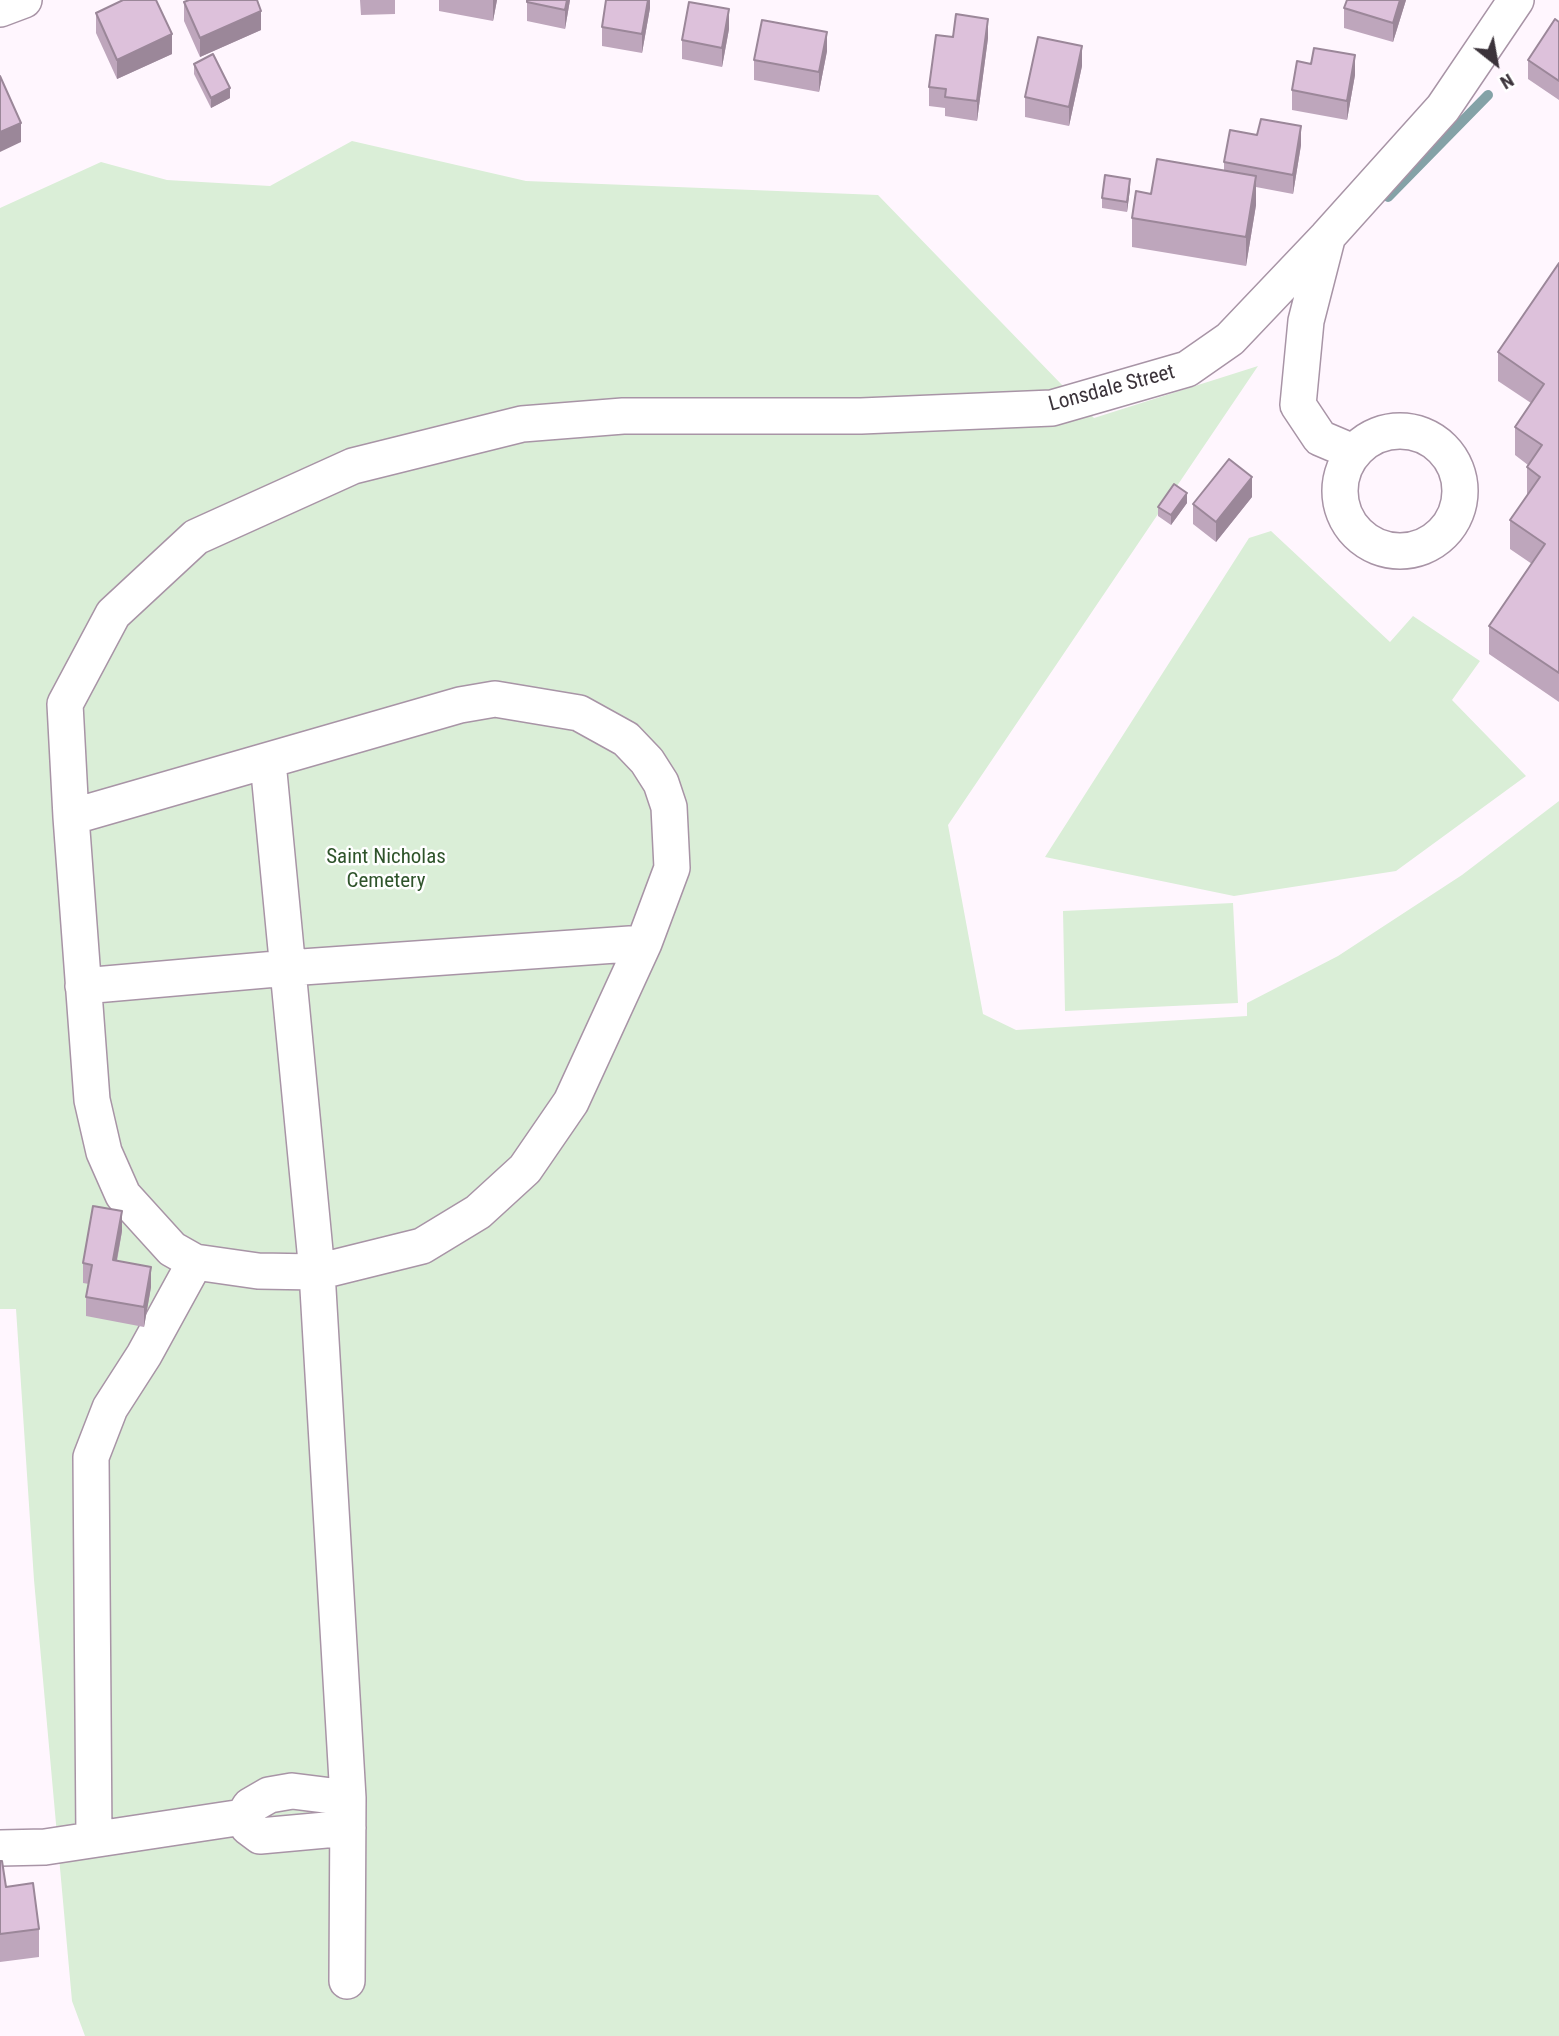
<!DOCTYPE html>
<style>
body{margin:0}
#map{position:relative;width:1559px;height:2036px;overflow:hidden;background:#fff6fe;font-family:"Roboto Condensed",sans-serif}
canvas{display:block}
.north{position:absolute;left:1461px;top:28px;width:70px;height:70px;-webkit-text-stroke:5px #fff;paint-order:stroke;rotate:149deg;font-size:19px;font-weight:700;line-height:28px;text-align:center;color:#3b333a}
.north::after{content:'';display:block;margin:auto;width:24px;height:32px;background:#3b333a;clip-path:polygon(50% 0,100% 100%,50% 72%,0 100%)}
</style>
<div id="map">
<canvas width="1559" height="2036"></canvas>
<div class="north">N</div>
</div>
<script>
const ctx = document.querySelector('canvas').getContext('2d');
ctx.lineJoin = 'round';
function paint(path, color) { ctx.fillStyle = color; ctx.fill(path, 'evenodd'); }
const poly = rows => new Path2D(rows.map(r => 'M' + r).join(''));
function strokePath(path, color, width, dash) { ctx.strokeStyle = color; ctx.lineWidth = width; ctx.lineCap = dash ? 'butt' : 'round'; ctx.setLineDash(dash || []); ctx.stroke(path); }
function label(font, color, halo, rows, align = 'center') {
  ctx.font = font + ' "Roboto Condensed",sans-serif'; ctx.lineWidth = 5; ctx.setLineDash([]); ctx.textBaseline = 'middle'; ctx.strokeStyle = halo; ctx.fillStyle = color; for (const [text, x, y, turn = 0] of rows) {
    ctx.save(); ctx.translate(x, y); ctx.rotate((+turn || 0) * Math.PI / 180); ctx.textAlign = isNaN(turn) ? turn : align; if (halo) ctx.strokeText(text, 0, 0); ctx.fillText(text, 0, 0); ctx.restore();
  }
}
const green = poly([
 [352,141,526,181,878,195,1094,418,1258,366,948,825,983,1014,1016,1030,1247,1016,1247,1003,1338,956,1462,875,1559,801,1559,2036,85,2036,72,2001,34,1580,16,1309,0,1309,0,208,101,162,167,180,270,186],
 [1271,531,1390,642,1413,616,1480,661,1452,700,1526,776,1396,871,1234,896,1045,857,1249,538],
 [1233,903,1238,1003,1065,1011,1063,911]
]);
const stream = poly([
 [1388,197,1488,95]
]);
const minor = poly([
 [0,9,24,0],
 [1327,239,1306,321,1298,405,1320,438,1353,452],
 '1340 491a60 60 0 1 1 120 0a60 60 0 1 1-120 0Z',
 [268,762,317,1272,348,1798,347,1981],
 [71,817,460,705,495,699,579,713,626,739,647,761,661,783,669,807,672,868,644,943,571,1102,525,1169,478,1212,422,1246,317,1272,258,1271,195,1262,172,1249,123,1195,104,1152,92,1100,71,817,65,704,113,614,196,537,353,466,522,424,623,416,861,416,1052,408,1187,369,1230,339,1327,237,1443,108,1516,0],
 [83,986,288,968,644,943],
 [348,1798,292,1791,269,1795,250,1806,243,1817,248,1827,260,1836,348,1828],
 [94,1839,91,1457,110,1408,144,1355,195,1262],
 [0,1848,45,1847,243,1817]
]);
const wall = poly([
 [360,0,395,0,395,14,361,15],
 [439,0,497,0,493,21,439,11],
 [527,0,570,0,565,29,527,21],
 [650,0,650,8,642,53,602,46,602,27],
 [1406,0,1393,42,1344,28,1344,8],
 [184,2,261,30,200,57,184,21],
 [96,13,172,54,117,79,96,33],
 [1559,22,1559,100,1528,79,1528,60],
 [729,29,722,67,682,59,682,40],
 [953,37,988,38,977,121,945,116,945,108,929,106,929,87],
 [827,51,819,92,754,80,754,60],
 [194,64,230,98,211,108,194,74],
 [1082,66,1069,126,1025,117,1025,97],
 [1355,75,1347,120,1292,110,1292,90],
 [1301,145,1293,194,1256,187,1256,205,1246,266,1132,247,1132,218,1224,171,1224,162],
 [1130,189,1127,212,1102,208,1102,198],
 [1559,263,1559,702,1489,654,1489,626,1532,564,1510,549,1510,520,1527,496,1527,467,1528,465,1515,455,1515,427,1531,403,1498,381,1498,352],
 [1252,497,1216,542,1193,524,1193,504],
 [1187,503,1171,525,1158,516,1158,507],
 [122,1231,117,1261,151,1287,144,1327,86,1316,86,1297,89,1284,83,1283,83,1263],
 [0,1861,6,1887,39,1929,39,1957,0,1962]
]);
const shadedWall = poly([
 [493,0,497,0,493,21],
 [567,0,570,0,565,29,565,10],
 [648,0,650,0,650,8,642,53,642,34],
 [1400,0,1406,0,1393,42,1393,23],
 [729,9,729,29,722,67,722,48],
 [261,11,261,30,200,57,200,38],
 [988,19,988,38,977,121,977,101],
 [827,32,827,51,819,92,819,72],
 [172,34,172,54,117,79,117,60],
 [1082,46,1082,66,1069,126,1069,107],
 [1355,55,1355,75,1347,120,1347,101],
 [230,88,230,98,211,108,211,98],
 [21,123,21,142,0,152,0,132],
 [1301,126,1301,145,1293,194,1293,175],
 [1256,176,1256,205,1246,266,1246,237],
 [1130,179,1130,189,1127,212,1127,202],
 [1252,477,1252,497,1216,542,1216,522],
 [1187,493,1187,503,1171,525,1171,515],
 [122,1211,122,1231,113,1280,113,1260],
 [151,1267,151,1287,144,1327,144,1307]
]);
const building = poly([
 [123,0,156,0,172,34,117,60,96,13,123,0],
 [189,0,257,0,261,11,200,38,184,2,189,0],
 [527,0,567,0,565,10,527,2,527,0],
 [606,0,648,0,642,34,602,27,606,0],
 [1347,0,1400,0,1393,23,1344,8,1347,0],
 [689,2,729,9,722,48,682,40,689,2],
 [956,14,988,19,977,101,945,97,946,89,929,87,936,35,953,37,956,14],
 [1555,19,1559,22,1559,81,1528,60,1555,19],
 [762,20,827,32,819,72,754,60,762,20],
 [1038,37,1082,46,1069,107,1025,97,1038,37],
 [1314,48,1355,55,1347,101,1292,90,1297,61,1311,64,1314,48],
 [213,54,230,88,211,98,194,64,213,54],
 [0,76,21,123,0,132,0,76],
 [1261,119,1301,126,1293,175,1224,162,1230,130,1257,135,1261,119],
 [1157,159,1256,176,1246,237,1132,218,1136,191,1151,194,1157,159],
 [1105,175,1130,179,1127,202,1102,198,1105,175],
 [1559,263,1559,673,1489,626,1545,544,1510,520,1540,477,1527,467,1542,445,1515,427,1544,384,1498,352,1559,263],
 [1229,459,1252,477,1216,522,1193,504,1229,459],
 [1174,484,1187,493,1171,515,1158,507,1174,484],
 [93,1206,122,1211,113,1260,151,1267,144,1307,86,1297,92,1265,83,1263,93,1206],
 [0,1861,2,1861,6,1887,33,1883,39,1929,0,1934,0,1861]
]);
const streetNames = [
 ["Lonsdale Street",1112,389,-15]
];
const parkNames = [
 ["Saint Nicholas",386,858],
 ["Cemetery",386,882]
];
paint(green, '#daeed7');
strokePath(stream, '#84a2a7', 10);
strokePath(minor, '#a894a6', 38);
strokePath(minor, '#fff', 35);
paint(wall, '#bea6bc');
paint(shadedWall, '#9b8799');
paint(building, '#ddc1db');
strokePath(building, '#9b8799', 2);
label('21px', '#3b333a', '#fff', streetNames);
label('21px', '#2f542b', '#fff', parkNames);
</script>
